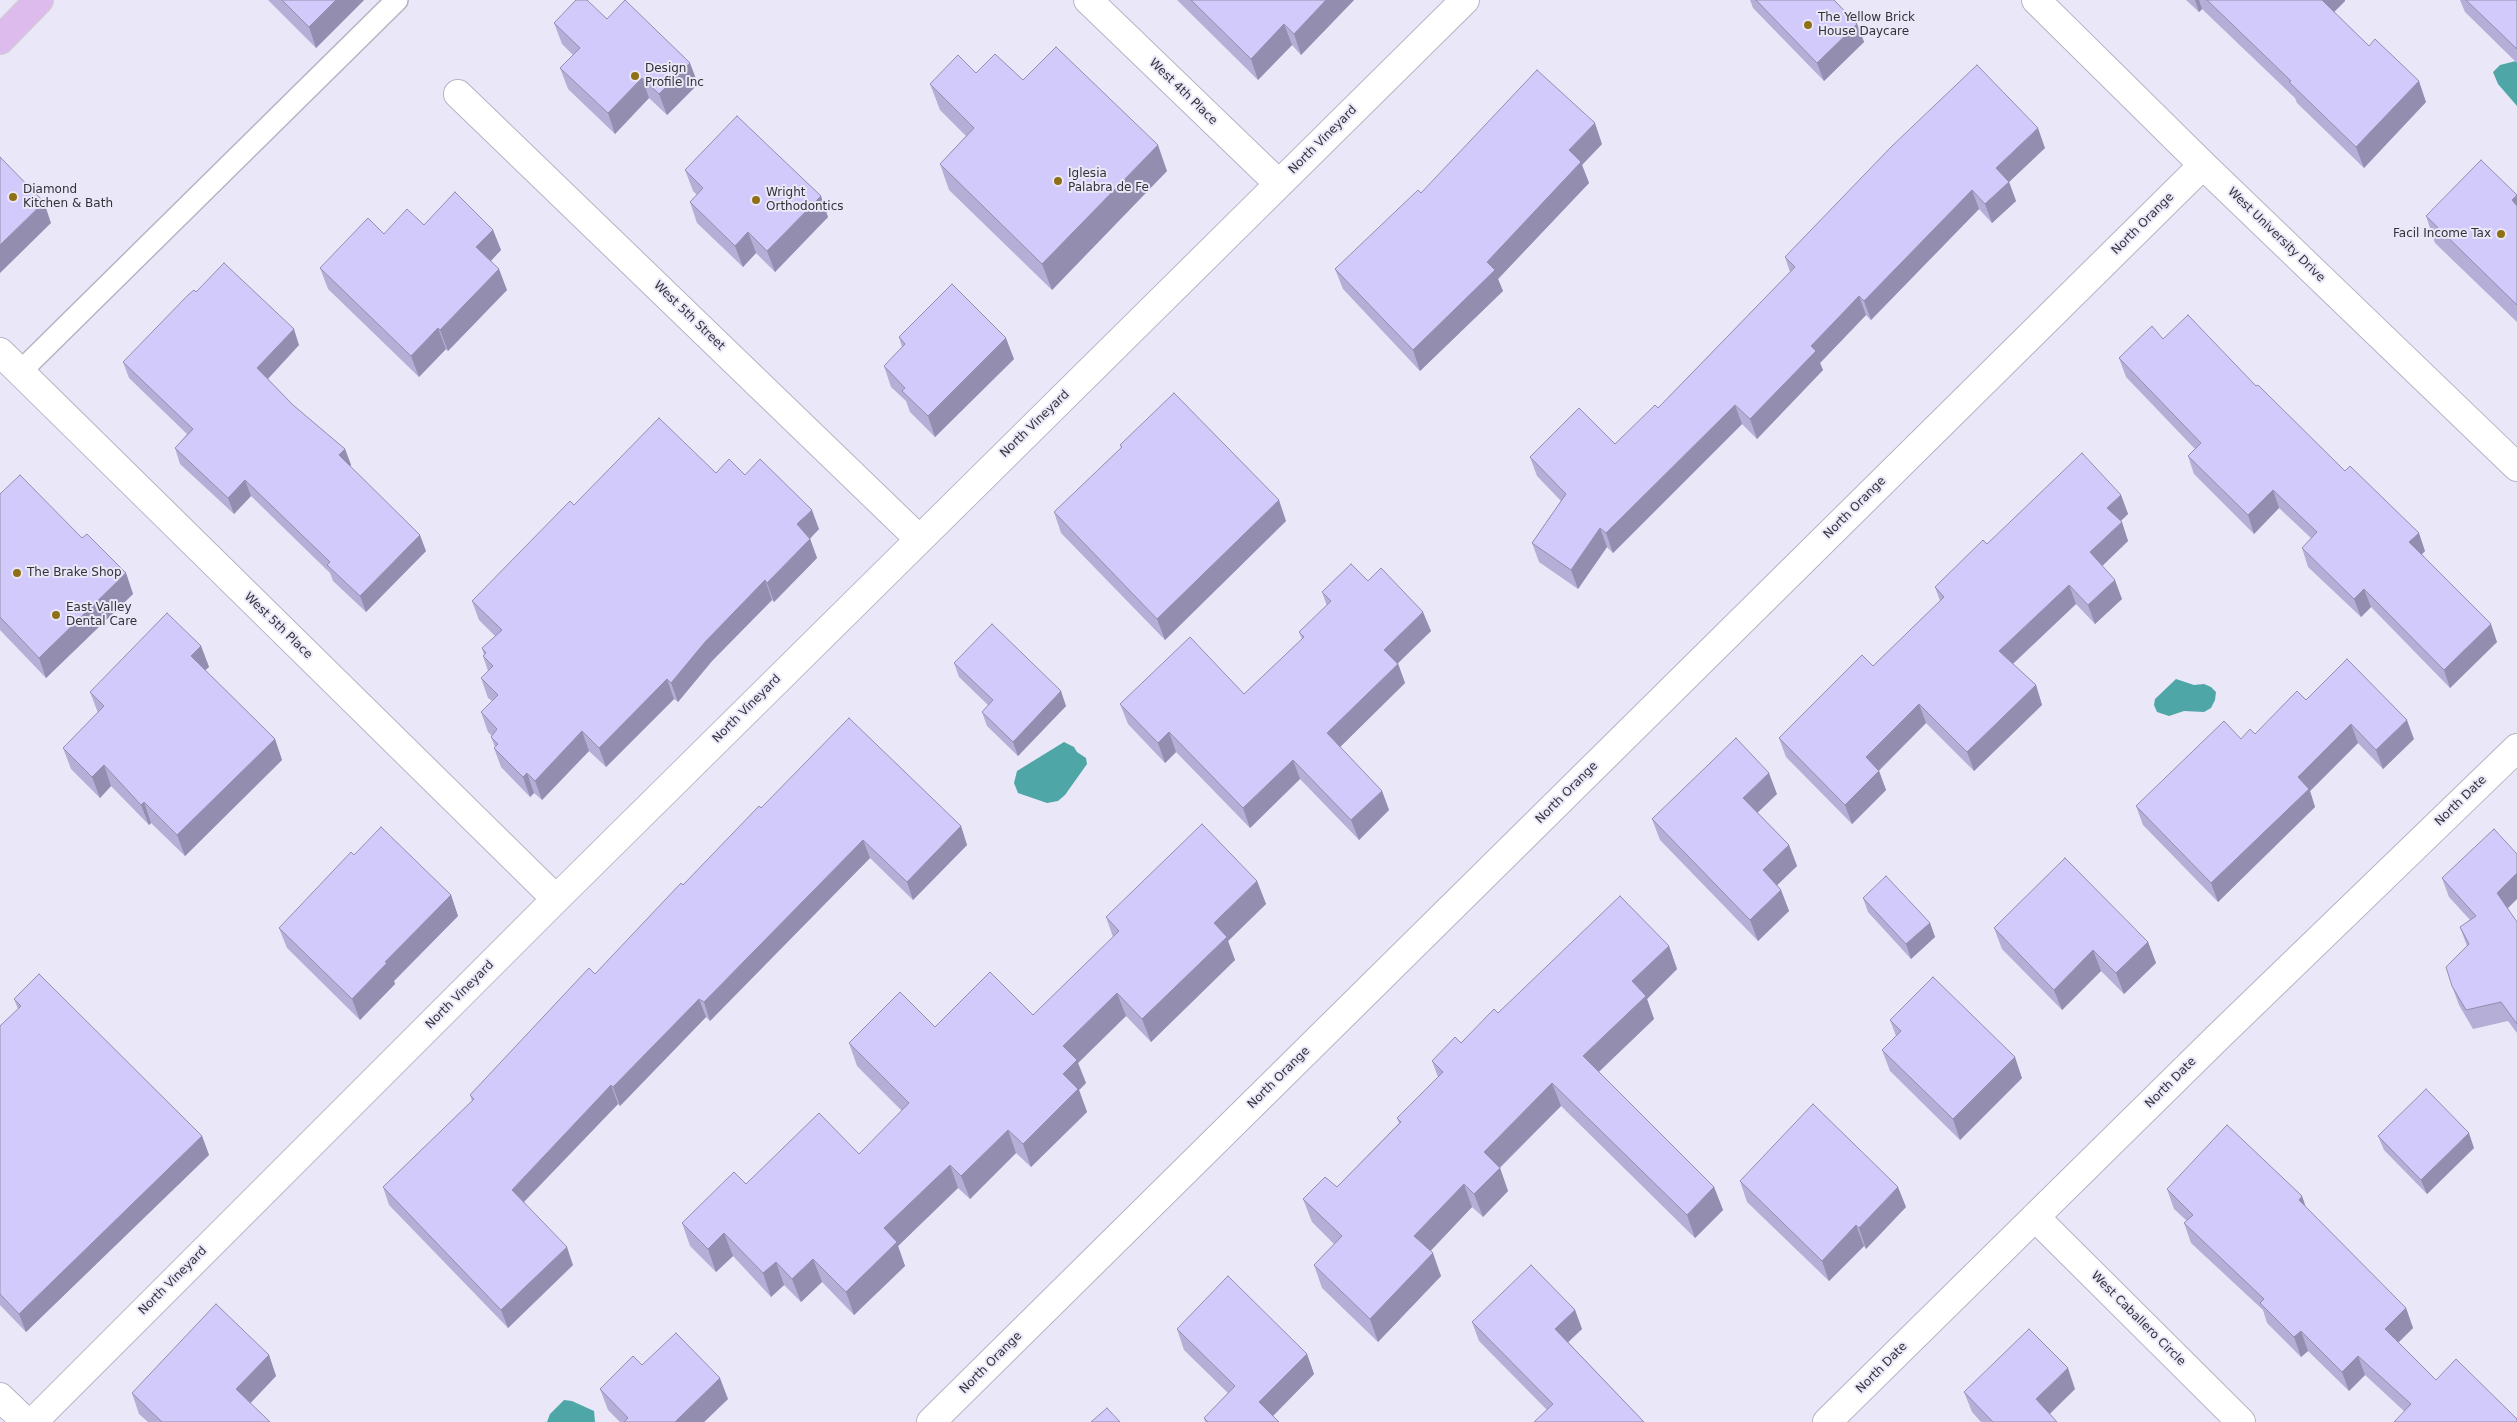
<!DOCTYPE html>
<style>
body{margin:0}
canvas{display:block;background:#eae7f8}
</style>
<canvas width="2517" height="1422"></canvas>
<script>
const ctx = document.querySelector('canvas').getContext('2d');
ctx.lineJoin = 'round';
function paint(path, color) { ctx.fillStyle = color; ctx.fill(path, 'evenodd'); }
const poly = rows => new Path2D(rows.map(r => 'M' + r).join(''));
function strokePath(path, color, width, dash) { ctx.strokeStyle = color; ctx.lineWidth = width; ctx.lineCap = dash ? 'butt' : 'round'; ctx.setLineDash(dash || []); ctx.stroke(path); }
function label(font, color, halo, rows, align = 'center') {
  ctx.font = font + ' "DejaVu Sans",sans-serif'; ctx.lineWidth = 4; ctx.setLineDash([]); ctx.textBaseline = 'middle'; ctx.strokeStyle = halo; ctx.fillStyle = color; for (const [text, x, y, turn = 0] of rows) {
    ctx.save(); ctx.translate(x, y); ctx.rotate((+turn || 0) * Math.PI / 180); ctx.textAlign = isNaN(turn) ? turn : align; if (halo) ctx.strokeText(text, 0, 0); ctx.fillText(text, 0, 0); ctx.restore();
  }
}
const water = poly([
 [2516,61,2517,63,2517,106,2498,84,2493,72,2500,65],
 [2176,679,2194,685,2204,684,2211,687,2216,692,2215,700,2211,708,2204,712,2184,711,2169,716,2157,712,2154,705,2155,699],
 [1064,742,1074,747,1077,752,1086,758,1087,764,1065,795,1058,801,1047,803,1018,793,1014,783,1017,771],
 [564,1400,572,1401,594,1411,595,1422,547,1422,550,1414]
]);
const lane = poly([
 [20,372,397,0]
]);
const street = poly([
 [1088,0,1279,184],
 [458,94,919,539],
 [0,352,556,899],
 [2035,1217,2241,1422],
 [33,1422,556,899,1465,0],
 [931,1422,2203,165],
 [1827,1422,2220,1035,2517,748]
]);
const secondary = poly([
 [2036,0,2203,165,2517,467],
 [0,1397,26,1422]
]);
const primary = poly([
 [0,40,39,0]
]);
const wall = poly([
 [268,0,364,0,316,48],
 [1177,0,1354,0,1301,55,1292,45,1258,80],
 [1750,0,1834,0,1857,24,1864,42,1824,81,1753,8],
 [2186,0,2345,0,2345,1,2334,12,2426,102,2364,168,2297,103,2295,98,2202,9,2199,12],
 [2460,0,2517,0,2517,63,2465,12],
 [607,19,698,84,667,115,649,98,615,134,568,89,560,68,573,55,562,44,554,23],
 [976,73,1023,80,1167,171,1052,290,949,190,940,164,966,136,940,110,930,84],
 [1602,144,1582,165,1589,183,1498,279,1503,291,1420,371,1343,289,1335,269,1421,193],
 [2045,148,2009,182,2016,201,1992,223,1979,209,1871,320,1866,315,1820,363,1823,370,1757,439,1742,424,1613,553,1607,547,1578,589,1539,562,1532,543,1561,501,1537,476,1530,457,1615,444,1658,408,1790,272,1785,257],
 [685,170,828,217,775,272,756,253,743,267,697,223,690,202,697,195,693,191],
 [2517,195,2517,322,2435,243,2426,216],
 [424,225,493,230,501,250,491,261,507,290,448,351,446,349,419,377,328,289,320,268,384,234],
 [196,292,299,345,268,379,293,405,345,449,351,465,350,466,426,551,366,612,333,581,330,573,251,496,234,514,180,464,175,448,187,434,129,378,123,362],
 [899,337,1014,359,935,437,910,412,906,401,891,387,884,366,902,347],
 [2163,339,2256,386,2425,551,2422,554,2497,642,2450,688,2371,607,2361,617,2308,567,2302,548,2311,538,2279,508,2254,534,2194,474,2188,456,2195,449,2126,377,2119,358],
 [1120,445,1286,521,1165,640,1061,533,1054,512,1121,448],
 [716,473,745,475,819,529,810,538,817,558,774,602,772,600,712,661,678,702,674,699,606,767,589,751,542,800,534,793,530,797,501,767,494,748,495,747,491,737,492,736,488,732,481,712,492,701,488,698,481,678,488,671,483,656,484,655,482,648,495,636,479,620,472,601,574,505],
 [0,494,82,538,126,573,133,594,46,678,0,630],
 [2121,495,2128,514,2121,521,2128,541,2102,566,2122,599,2095,624,2076,604,2013,664,2036,685,2042,705,1974,771,1926,723,1879,771,1886,790,1852,824,1786,757,1779,738,1873,666,1940,601,1935,587,1987,544],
 [1368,581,1431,631,1398,663,1405,683,1340,747,1382,791,1389,810,1359,840,1300,779,1250,828,1176,752,1165,763,1128,724,1120,704,1244,694,1302,639,1299,632,1327,606,1322,592],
 [201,646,209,667,205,670,275,739,282,760,185,856,151,823,149,825,111,786,100,798,71,769,63,748,98,713,90,692],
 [954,663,1066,706,1018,756,987,726,982,712,988,705,959,677],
 [2306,700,2414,739,2383,769,2358,743,2310,791,2315,807,2218,902,2143,825,2136,806,2241,739,2255,734],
 [1777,794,1757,812,1789,845,1797,866,1777,885,1781,890,1789,911,1758,941,1660,840,1652,819],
 [761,808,961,826,967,845,913,900,870,858,710,1021,706,1017,620,1106,618,1104,524,1202,573,1265,508,1328,389,1205,383,1187,472,1101,470,1095,595,974,683,885],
 [354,855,451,895,458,916,394,981,395,984,360,1020,287,948,279,928],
 [2442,878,2507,908,2517,922,2517,1033,2508,1021,2473,1029,2459,1005,2452,986,2467,946,2460,927,2470,920,2449,897],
 [1257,881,1266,904,1228,941,1235,960,1151,1042,1126,1016,1078,1063,1086,1083,1079,1090,1087,1112,1031,1167,1016,1153,970,1199,958,1188,898,1246,905,1266,854,1315,822,1282,801,1302,784,1285,771,1297,733,1256,716,1272,690,1246,682,1223,746,1184,859,1154,902,1111,857,1066,849,1043,935,1027,1033,1015,1113,937,1106,917],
 [1863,898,1930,923,1935,937,1911,959,1868,912],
 [1994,928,2148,942,2156,963,2124,994,2101,971,2062,1010,2002,949],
 [1669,946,1677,969,1647,999,1654,1019,1599,1072,1714,1187,1723,1210,1695,1238,1561,1106,1500,1168,1508,1191,1483,1217,1472,1207,1430,1251,1441,1276,1378,1342,1322,1288,1314,1265,1334,1244,1312,1222,1303,1199,1337,1187,1399,1123,1397,1118,1438,1077,1432,1061,1461,1043,1498,1013],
 [14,999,202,1136,209,1155,26,1332,0,1305,0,1026,18,1009],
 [1890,1020,2022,1078,1960,1140,1890,1071,1882,1050,1896,1036],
 [2378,1136,2474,1148,2427,1194,2384,1150],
 [1740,1181,1906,1207,1866,1249,1864,1246,1829,1281,1747,1202],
 [2167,1189,2306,1208,2406,1308,2413,1328,2398,1342,2436,1380,2517,1419,2404,1411,2365,1375,2349,1391,2308,1351,2301,1357,2267,1323,2263,1310,2191,1243,2184,1223,2187,1221,2174,1209],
 [1575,1310,1582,1329,1568,1342,1644,1422,1547,1410,1479,1341,1472,1322],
 [1177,1329,1307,1354,1314,1374,1273,1416,1279,1422,1205,1422,1204,1418,1228,1393,1184,1350],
 [269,1355,276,1376,250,1403,270,1422,148,1422,139,1414,132,1393],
 [642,1365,728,1399,704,1422,620,1422,608,1410,600,1389],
 [2075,1389,2050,1414,2057,1422,1981,1422,1972,1412,1964,1392]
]);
const shadedWall = poly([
 [336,0,364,0,316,48,309,27],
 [1326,0,1354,0,1301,55,1294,34],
 [2195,0,2199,0,2202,9,2199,12],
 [2320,0,2345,0,2345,1,2327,19],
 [1284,24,1292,45,1258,80,1251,59],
 [1857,24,1864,42,1824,81,1817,63],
 [690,63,698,84,667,115,659,94],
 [642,78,649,98,615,134,608,113],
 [2419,81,2426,102,2364,168,2356,147],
 [1595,123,1602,144,1582,165,1589,183,1498,279,1503,291,1420,371,1413,350,1487,262,1569,150],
 [2038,128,2045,148,2009,182,2016,201,1992,223,1985,204,1996,168],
 [1158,145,1167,171,1052,290,1042,264],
 [1972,190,1979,209,1871,320,1864,301],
 [821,196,828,217,775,272,767,251],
 [2517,196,2517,215,2512,200],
 [44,202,51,223,0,273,0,245],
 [493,230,501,250,484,268,476,247],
 [748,232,756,253,743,267,735,246],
 [499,269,507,290,448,351,440,330],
 [1859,296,1866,315,1820,363,1823,370,1757,439,1750,419,1811,346],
 [438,328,446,349,419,377,411,356],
 [294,329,299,345,263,384,257,368],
 [1006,338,1014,359,935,437,928,416],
 [1735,405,1742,424,1613,553,1606,533],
 [345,449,351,465,345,471,339,455],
 [245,480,251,496,234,514,228,498],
 [2273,490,2279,508,2254,534,2248,515],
 [2121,495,2128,514,2114,527,2107,508],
 [1279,500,1286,521,1165,640,1157,619],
 [812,510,819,529,805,544,797,524],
 [2122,522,2128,541,2097,571,2090,552],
 [1600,528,1607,547,1578,589,1571,570],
 [2419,533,2425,551,2416,560,2409,542],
 [420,535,426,551,366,612,360,596],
 [810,539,817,558,774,602,767,583],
 [126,573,133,594,46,678,39,658],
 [765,580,772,600,712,661,678,702,671,683,705,642],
 [2115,580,2122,599,2095,624,2088,605],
 [2069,585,2076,604,2006,670,1999,651],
 [2364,589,2371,607,2361,617,2354,599],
 [1423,612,1431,631,1392,669,1384,650],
 [2491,624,2497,642,2450,688,2444,670],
 [201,646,209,667,198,677,191,656],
 [1398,664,1405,683,1334,753,1327,733],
 [667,679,674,699,606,767,599,748],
 [2036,685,2042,705,1974,771,1967,752],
 [1061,691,1066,706,1018,756,1013,742],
 [1919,704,1926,723,1872,777,1866,757],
 [2407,720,2414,739,2383,769,2376,750],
 [2351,724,2358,743,2310,791,2315,807,2218,902,2211,883,2298,777],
 [582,731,589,751,542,800,535,781],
 [1169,732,1176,752,1165,763,1158,743],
 [275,739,282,760,185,856,177,835],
 [1293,760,1300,779,1250,828,1243,808],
 [104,765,111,786,100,798,92,777],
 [1879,771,1886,790,1852,824,1845,805],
 [527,773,534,793,530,797,523,777],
 [1769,773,1777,794,1751,819,1743,798],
 [1382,791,1389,810,1359,840,1351,820],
 [144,802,151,823,149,825,141,805],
 [961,826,967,845,913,900,907,882],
 [863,840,870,858,710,1021,704,1002],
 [1789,845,1797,866,1771,891,1763,870],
 [2517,873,2517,899,2504,912,2497,893],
 [1257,881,1266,904,1228,941,1235,960,1151,1042,1142,1019,1214,923],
 [1781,890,1789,911,1758,941,1750,920],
 [451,895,458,916,394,981,395,984,360,1020,352,999,385,962],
 [1930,923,1935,937,1911,959,1906,944],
 [2148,942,2156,963,2124,994,2116,973],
 [1669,946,1677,969,1647,999,1654,1019,1591,1079,1583,1056,1632,981],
 [2093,950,2101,971,2062,1010,2054,990],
 [1117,993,1126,1016,1078,1063,1086,1083,1079,1090,1087,1112,1031,1167,1023,1144,1063,1074,1063,1046],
 [699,999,706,1017,620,1106,613,1087],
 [2015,1057,2022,1078,1960,1140,1953,1119],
 [1552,1083,1561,1106,1492,1175,1484,1152],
 [611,1085,618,1104,518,1208,512,1190],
 [1008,1130,1016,1153,970,1199,961,1176],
 [2469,1133,2474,1148,2427,1194,2421,1180],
 [202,1136,209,1155,26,1332,19,1314],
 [950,1165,958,1188,898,1246,905,1266,854,1315,846,1292,884,1228],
 [1500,1168,1508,1191,1483,1217,1474,1194],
 [1464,1184,1472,1207,1423,1259,1414,1236],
 [1714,1187,1723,1210,1695,1238,1687,1215],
 [1898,1187,1906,1207,1866,1249,1859,1228],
 [2302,1196,2309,1216,2299,1200],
 [1856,1225,1864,1246,1829,1281,1822,1261],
 [724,1233,733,1256,716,1272,708,1249],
 [567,1247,573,1265,508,1328,501,1310],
 [1433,1253,1441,1276,1378,1342,1370,1319],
 [813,1259,822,1282,801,1302,792,1279],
 [776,1262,784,1285,771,1297,763,1273],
 [2406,1308,2413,1328,2392,1349,2385,1329],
 [1575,1310,1582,1329,1562,1348,1555,1329],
 [2301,1331,2308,1351,2301,1357,2294,1337],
 [1307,1354,1314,1374,1267,1422,1259,1402],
 [269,1355,276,1376,244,1410,236,1389],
 [2358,1356,2365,1375,2349,1391,2342,1372],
 [2068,1368,2075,1389,2043,1420,2036,1399],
 [720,1378,728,1399,704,1422,675,1422]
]);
const building = poly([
 [282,0,336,0,309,27,282,0],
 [576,0,587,0,607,19,625,0,690,63,659,94,642,78,608,113,560,68,580,48,554,23,576,0],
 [1191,0,1326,0,1294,34,1284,24,1251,59,1191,0],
 [1756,0,1834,0,1857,24,1817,63,1756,0],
 [2207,0,2322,0,2369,46,2375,39,2419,81,2356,147,2289,82,2291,81,2207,0],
 [2466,0,2517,0,2517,49,2466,0],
 [1056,47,1158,145,1042,264,940,164,974,128,930,84,958,55,976,73,995,54,1023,80,1056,47],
 [1977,65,2038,128,1996,168,2009,182,1985,204,1972,190,1864,301,1859,296,1811,346,1816,351,1750,419,1735,405,1606,533,1600,528,1571,570,1532,543,1566,494,1530,457,1579,408,1615,444,1655,405,1658,408,1795,267,1785,257,1891,147,1977,65],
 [1537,70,1595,123,1569,150,1581,162,1487,262,1495,270,1413,350,1335,269,1418,190,1421,193,1537,70],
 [737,116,821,196,767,251,748,232,735,246,690,202,703,188,685,170,737,116],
 [0,157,44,202,0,245,0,157],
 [2481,160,2517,195,2512,200,2517,206,2517,305,2426,216,2481,160],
 [455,192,493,230,476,247,499,269,440,330,438,328,411,356,320,268,368,218,384,234,407,209,424,225,455,192],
 [224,263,294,329,257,368,293,405,345,449,339,455,420,535,360,596,327,565,330,562,245,480,228,498,175,448,193,429,123,362,188,295,194,290,196,292,224,263],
 [952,284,1006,338,928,416,902,391,905,388,884,366,905,344,899,337,952,284],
 [2188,315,2256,386,2258,385,2345,471,2350,466,2419,533,2409,542,2491,624,2444,670,2364,589,2354,599,2302,548,2317,532,2273,490,2248,515,2188,456,2201,443,2119,358,2152,326,2163,339,2188,315],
 [1174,393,1279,500,1157,619,1054,512,1122,447,1120,445,1174,393],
 [659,418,716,473,729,459,745,475,760,459,812,510,797,524,810,539,767,583,765,580,705,642,671,683,667,679,599,748,582,731,535,781,527,773,523,777,494,748,498,744,491,737,497,729,481,712,498,695,481,678,493,666,483,656,486,653,482,648,502,630,472,601,570,501,574,505,659,418],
 [2082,453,2121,495,2107,508,2122,522,2090,552,2115,580,2088,605,2069,585,1999,651,2036,685,1967,752,1919,704,1866,757,1879,771,1845,805,1779,738,1862,655,1873,666,1944,597,1935,587,1983,540,1987,544,2082,453],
 [20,475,82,538,87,534,126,573,39,658,0,617,0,494,20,475],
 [1351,564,1368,581,1381,568,1423,612,1384,650,1398,664,1327,733,1382,791,1351,820,1293,760,1243,808,1169,732,1158,743,1120,704,1190,637,1244,694,1304,637,1299,632,1331,601,1322,592,1351,564],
 [167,613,201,646,191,656,275,739,177,835,144,802,141,805,104,765,92,777,63,748,104,706,90,692,167,613],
 [992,624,1061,691,1013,742,982,712,993,700,954,663,992,624],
 [2347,659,2407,720,2376,750,2351,724,2298,777,2309,789,2211,883,2136,806,2224,721,2241,739,2250,729,2255,734,2297,691,2306,700,2347,659],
 [849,718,961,826,907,882,863,840,704,1002,699,999,613,1087,611,1085,512,1190,567,1247,501,1310,383,1187,474,1099,470,1095,589,968,595,974,681,883,683,885,759,806,761,808,849,718],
 [1736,738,1769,773,1743,798,1789,845,1763,870,1781,890,1750,920,1652,819,1736,738],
 [1202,824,1257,881,1214,923,1227,937,1142,1019,1117,993,1063,1046,1077,1060,1063,1074,1078,1089,1023,1144,1008,1130,961,1176,950,1165,884,1228,897,1242,846,1292,813,1259,792,1279,776,1262,763,1273,724,1233,708,1249,682,1223,734,1172,746,1184,819,1113,859,1154,909,1103,849,1043,900,992,935,1027,990,972,1033,1015,1119,931,1106,917,1202,824],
 [381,827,451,895,385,962,387,963,352,999,279,928,351,852,354,855,381,827],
 [2494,829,2517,854,2517,873,2497,893,2517,922,2517,1024,2501,1002,2466,1010,2452,986,2446,967,2469,944,2460,927,2476,916,2442,878,2494,829],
 [2065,858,2148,942,2116,973,2093,950,2054,990,1994,928,2065,858],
 [1886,876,1930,923,1906,944,1863,898,1886,876],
 [1620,896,1669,946,1632,981,1646,996,1583,1056,1714,1187,1687,1215,1552,1083,1484,1152,1500,1168,1474,1194,1464,1184,1414,1236,1433,1253,1370,1319,1314,1265,1342,1236,1303,1199,1325,1177,1337,1187,1401,1122,1397,1118,1443,1072,1432,1061,1455,1037,1461,1043,1494,1009,1498,1013,1620,896],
 [39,974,202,1136,19,1314,0,1294,0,1026,21,1006,14,999,39,974],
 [1933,977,2015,1057,1953,1119,1882,1050,1901,1031,1890,1020,1933,977],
 [2426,1089,2469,1133,2421,1180,2378,1136,2426,1089],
 [1813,1104,1898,1187,1859,1228,1856,1225,1822,1261,1740,1181,1813,1104],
 [2227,1125,2302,1196,2299,1200,2406,1308,2385,1329,2436,1380,2456,1359,2517,1419,2517,1422,2394,1422,2411,1404,2358,1356,2342,1372,2301,1331,2294,1337,2260,1303,2264,1299,2184,1223,2193,1215,2167,1189,2227,1125],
 [1531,1265,1575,1310,1555,1329,1644,1422,1534,1422,1553,1404,1472,1322,1531,1265],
 [1228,1276,1307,1354,1259,1402,1279,1422,1208,1422,1204,1418,1235,1386,1177,1329,1228,1276],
 [216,1304,269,1355,236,1389,270,1422,162,1422,132,1393,216,1304],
 [2029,1329,2068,1368,2036,1399,2057,1422,1993,1422,1964,1392,2029,1329],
 [676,1333,720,1378,675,1422,624,1422,628,1418,600,1389,633,1356,642,1365,676,1333],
 [1107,1408,1120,1422,1091,1422,1107,1408]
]);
const markers = [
 [1808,25,5,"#907016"],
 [635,76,5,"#907016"],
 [1058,181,5,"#907016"],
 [13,197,5,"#907016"],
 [756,200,5,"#907016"],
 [2501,234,5,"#907016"],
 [17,573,5,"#907016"],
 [56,615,5,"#907016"]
];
const poiNames = [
 ["The Yellow Brick",1818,18],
 ["House Daycare",1818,32],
 ["Design",645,69],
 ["Profile Inc",645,83],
 ["Iglesia",1068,174],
 ["Palabra de Fe",1068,188],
 ["Diamond",23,190],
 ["Kitchen & Bath",23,204],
 ["Wright",766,193],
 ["Orthodontics",766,207],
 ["Facil Income Tax",2491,234,"right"],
 ["The Brake Shop",27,573],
 ["East Valley",66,608],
 ["Dental Care",66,622]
];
const streetNames = [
 ["West 4th Place",1183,92,44],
 ["North Vineyard",1323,140,-45],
 ["North Orange",2143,224,-45],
 ["West University Drive",2276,235,44],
 ["West 5th Street",689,316,44],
 ["North Vineyard",1035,424,-44],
 ["North Orange",1855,508,-45],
 ["West 5th Place",278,626,44],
 ["North Vineyard",747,709,-45],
 ["North Orange",1567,793,-45],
 ["North Date",2461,801,-44],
 ["North Vineyard",460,995,-45],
 ["North Orange",1279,1078,-45],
 ["North Date",2171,1083,-45],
 ["North Vineyard",173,1281,-45],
 ["West Caballero Circle",2138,1319,45],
 ["North Orange",991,1363,-45],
 ["North Date",1882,1368,-45]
];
paint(water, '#4fa6a6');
strokePath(lane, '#b6b4c4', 24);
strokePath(street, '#b6b4c4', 30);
strokePath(secondary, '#b6b4c4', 30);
strokePath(primary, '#cececf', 30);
strokePath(lane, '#fff', 21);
strokePath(street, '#fff', 28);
strokePath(secondary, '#fff', 28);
strokePath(primary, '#ddbced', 28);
paint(wall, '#b5aed7');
paint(shadedWall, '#938daf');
paint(building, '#d2cafa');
strokePath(building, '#938daf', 1);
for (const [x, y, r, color] of markers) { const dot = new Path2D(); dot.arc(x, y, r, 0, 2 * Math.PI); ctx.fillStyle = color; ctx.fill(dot); strokePath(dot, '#eae7f8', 2); }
label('12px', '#333238', '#eae7f8', poiNames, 'left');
label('12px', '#333238', '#eae7f8', streetNames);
</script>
